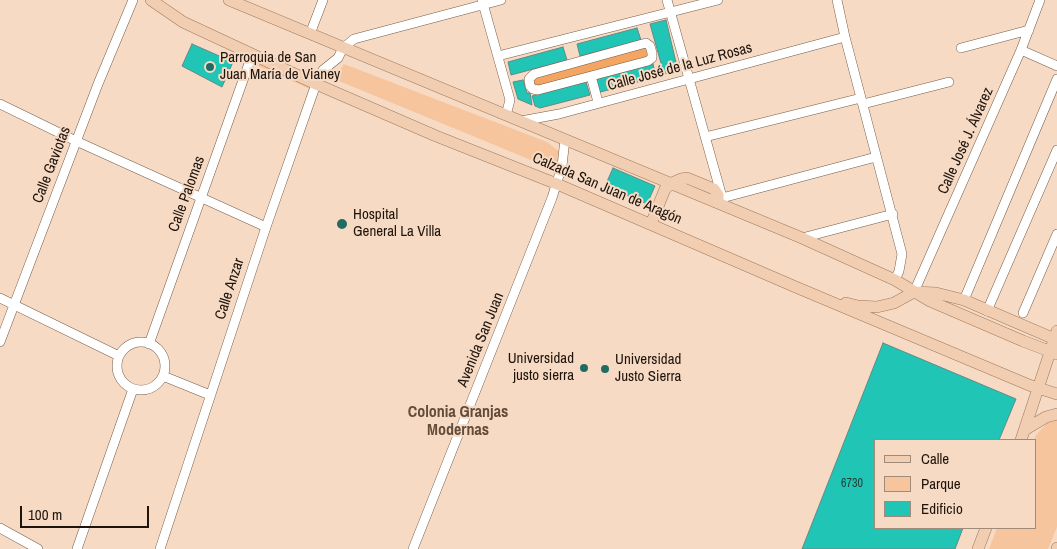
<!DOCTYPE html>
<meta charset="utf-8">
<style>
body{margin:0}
#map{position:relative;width:1057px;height:549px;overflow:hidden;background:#f6dac4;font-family:"Archivo Narrow",sans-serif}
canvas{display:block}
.legend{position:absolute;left:874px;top:439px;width:162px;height:90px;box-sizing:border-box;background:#f6dac4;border:1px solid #a08b7a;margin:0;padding:6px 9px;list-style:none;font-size:15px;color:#1e140c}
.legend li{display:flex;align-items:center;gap:10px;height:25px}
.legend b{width:25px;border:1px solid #a08b7a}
.scale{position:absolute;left:20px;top:506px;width:129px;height:22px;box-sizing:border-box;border:2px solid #1e140c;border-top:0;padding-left:6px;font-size:15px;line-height:18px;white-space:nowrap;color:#1e140c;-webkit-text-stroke:4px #f6dac4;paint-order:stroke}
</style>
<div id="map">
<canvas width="1057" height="549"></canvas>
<ul class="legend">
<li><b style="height:6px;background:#f1ceb2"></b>Calle</li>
<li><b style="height:14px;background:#f7c59d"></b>Parque</li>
<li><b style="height:14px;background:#21c5b6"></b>Edificio</li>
</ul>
<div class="scale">100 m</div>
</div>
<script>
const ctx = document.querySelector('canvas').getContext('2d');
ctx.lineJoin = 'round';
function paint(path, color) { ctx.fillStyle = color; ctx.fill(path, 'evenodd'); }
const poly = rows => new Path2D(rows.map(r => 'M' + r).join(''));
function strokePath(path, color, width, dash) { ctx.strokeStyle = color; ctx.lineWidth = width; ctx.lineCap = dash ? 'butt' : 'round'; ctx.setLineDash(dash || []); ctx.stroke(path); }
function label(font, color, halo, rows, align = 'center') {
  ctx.font = font + ' "Archivo Narrow",sans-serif'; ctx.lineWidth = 4; ctx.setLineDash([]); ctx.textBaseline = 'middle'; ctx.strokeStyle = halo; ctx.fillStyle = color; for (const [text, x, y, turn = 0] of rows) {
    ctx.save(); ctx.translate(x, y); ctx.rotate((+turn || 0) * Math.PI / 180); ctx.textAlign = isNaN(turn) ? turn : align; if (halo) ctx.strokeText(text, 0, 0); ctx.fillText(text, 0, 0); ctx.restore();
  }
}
const green = poly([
 [260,63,313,87,312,90,258,66],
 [344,64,547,142,560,152,560,169,548,167,334,79],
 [1057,419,1057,527,1048,549,989,549,997,528,1036,528,1036,440,1034,440,1036,435,1050,420]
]);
const water = poly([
 [646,47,648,57,535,88,532,78]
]);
const building = poly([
 [666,20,678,71,664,74,650,24,666,20],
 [637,28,641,40,580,56,577,44,637,28],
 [192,44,233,62,222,87,182,66,192,44],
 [563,47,567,60,511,75,508,62,563,47],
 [653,64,656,77,597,93,593,80,653,64],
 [523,80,527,93,530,93,532,105,518,99,513,82,523,80],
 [586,82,590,95,540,108,535,106,532,96,586,82],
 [613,168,655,186,647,204,605,186,613,168],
 [883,343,1016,399,999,440,876,440,876,528,963,528,955,549,802,549,883,343]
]);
const minor = poly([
 [482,0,510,100,506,115],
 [667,0,722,197],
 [837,0,845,37,902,254,899,271,895,280],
 [310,34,323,0],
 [646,43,650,46,652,53,652,58,648,61,538,90,533,89,530,86,529,79,534,74,646,43],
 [961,48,1029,30],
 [1021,50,1057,66],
 [498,56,718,0],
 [591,76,598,102],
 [0,104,76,141,266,227],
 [863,104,949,82],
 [521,121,559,114,845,37],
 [705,137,861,98],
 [722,198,876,157],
 [802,238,893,214],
 [914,292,1021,50,1040,0],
 [0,298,119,356],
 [964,300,1057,79],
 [987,311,1057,150],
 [1023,313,1057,234],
 [0,342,98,84,133,0],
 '117 366a24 24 0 1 1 48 0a24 24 0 1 1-48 0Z',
 [149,344,252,55],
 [163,376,210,395],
 [0,528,38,549],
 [77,549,133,389],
 [160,549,266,227,316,84,323,70,338,58,343,48,354,39,501,0],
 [413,549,552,198,562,166,565,139]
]);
const major = poly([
 [151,0,183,22,316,84,436,136,557,184,798,288,1029,385,1057,394],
 [229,0,802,238,895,280,930,301,1023,341,1057,354],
 [651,224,665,189,672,183,681,179,687,178,714,189,718,195,718,202],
 [846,303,858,306,877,307,894,303,914,292,936,293,964,300,1057,340],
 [1026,429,1046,417,1057,414],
 [1021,440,1057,331],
 [978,549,986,528],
 [1057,549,1057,548]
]);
const markers = [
 [210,67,5,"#226b63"],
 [342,224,6,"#226b63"],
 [584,368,5,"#226b63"],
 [605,369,5,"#226b63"]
];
const numberNames = [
 ["6730",852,484]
];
const poiNames = [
 ["Parroquia de San",220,58],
 ["Juan María de Vianey",220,75],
 ["Hospital",353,215],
 ["General La Villa",353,232],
 ["Universidad",574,359,"right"],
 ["justo sierra",574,376,"right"],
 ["Universidad",615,360],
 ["Justo Sierra",615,377]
];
const streetNames = [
 ["Calle José de la Luz Rosas",680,67,-15],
 ["Calle José J. Álvarez",966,141,-66],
 ["Calle Gaviotas",52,165,-69],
 ["Calzada San Juan de Aragón",607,189,23],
 ["Calle Palomas",187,194,-70],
 ["Calle Anzar",230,289,-72],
 ["Avenida San Juan",481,340,-68]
];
const neighbourhoodNames = [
 ["Colonia Granjas",458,413],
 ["Modernas",458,431]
];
paint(green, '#f7c59d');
paint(water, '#f3a561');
paint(building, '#21c5b6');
strokePath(building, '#648984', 1);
strokePath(minor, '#755d49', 10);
strokePath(major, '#a17857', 12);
strokePath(minor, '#fff', 9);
strokePath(major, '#f1ceb2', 11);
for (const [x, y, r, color] of markers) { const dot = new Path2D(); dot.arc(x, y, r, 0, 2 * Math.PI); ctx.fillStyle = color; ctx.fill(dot); strokePath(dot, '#f6dac4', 2); }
label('12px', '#1f4036', null, numberNames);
label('15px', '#1e140c', '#f6dac4', poiNames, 'left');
label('15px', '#1e140c', '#f6dac4', streetNames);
label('bold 16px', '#634c39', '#f6dac4', neighbourhoodNames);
</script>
